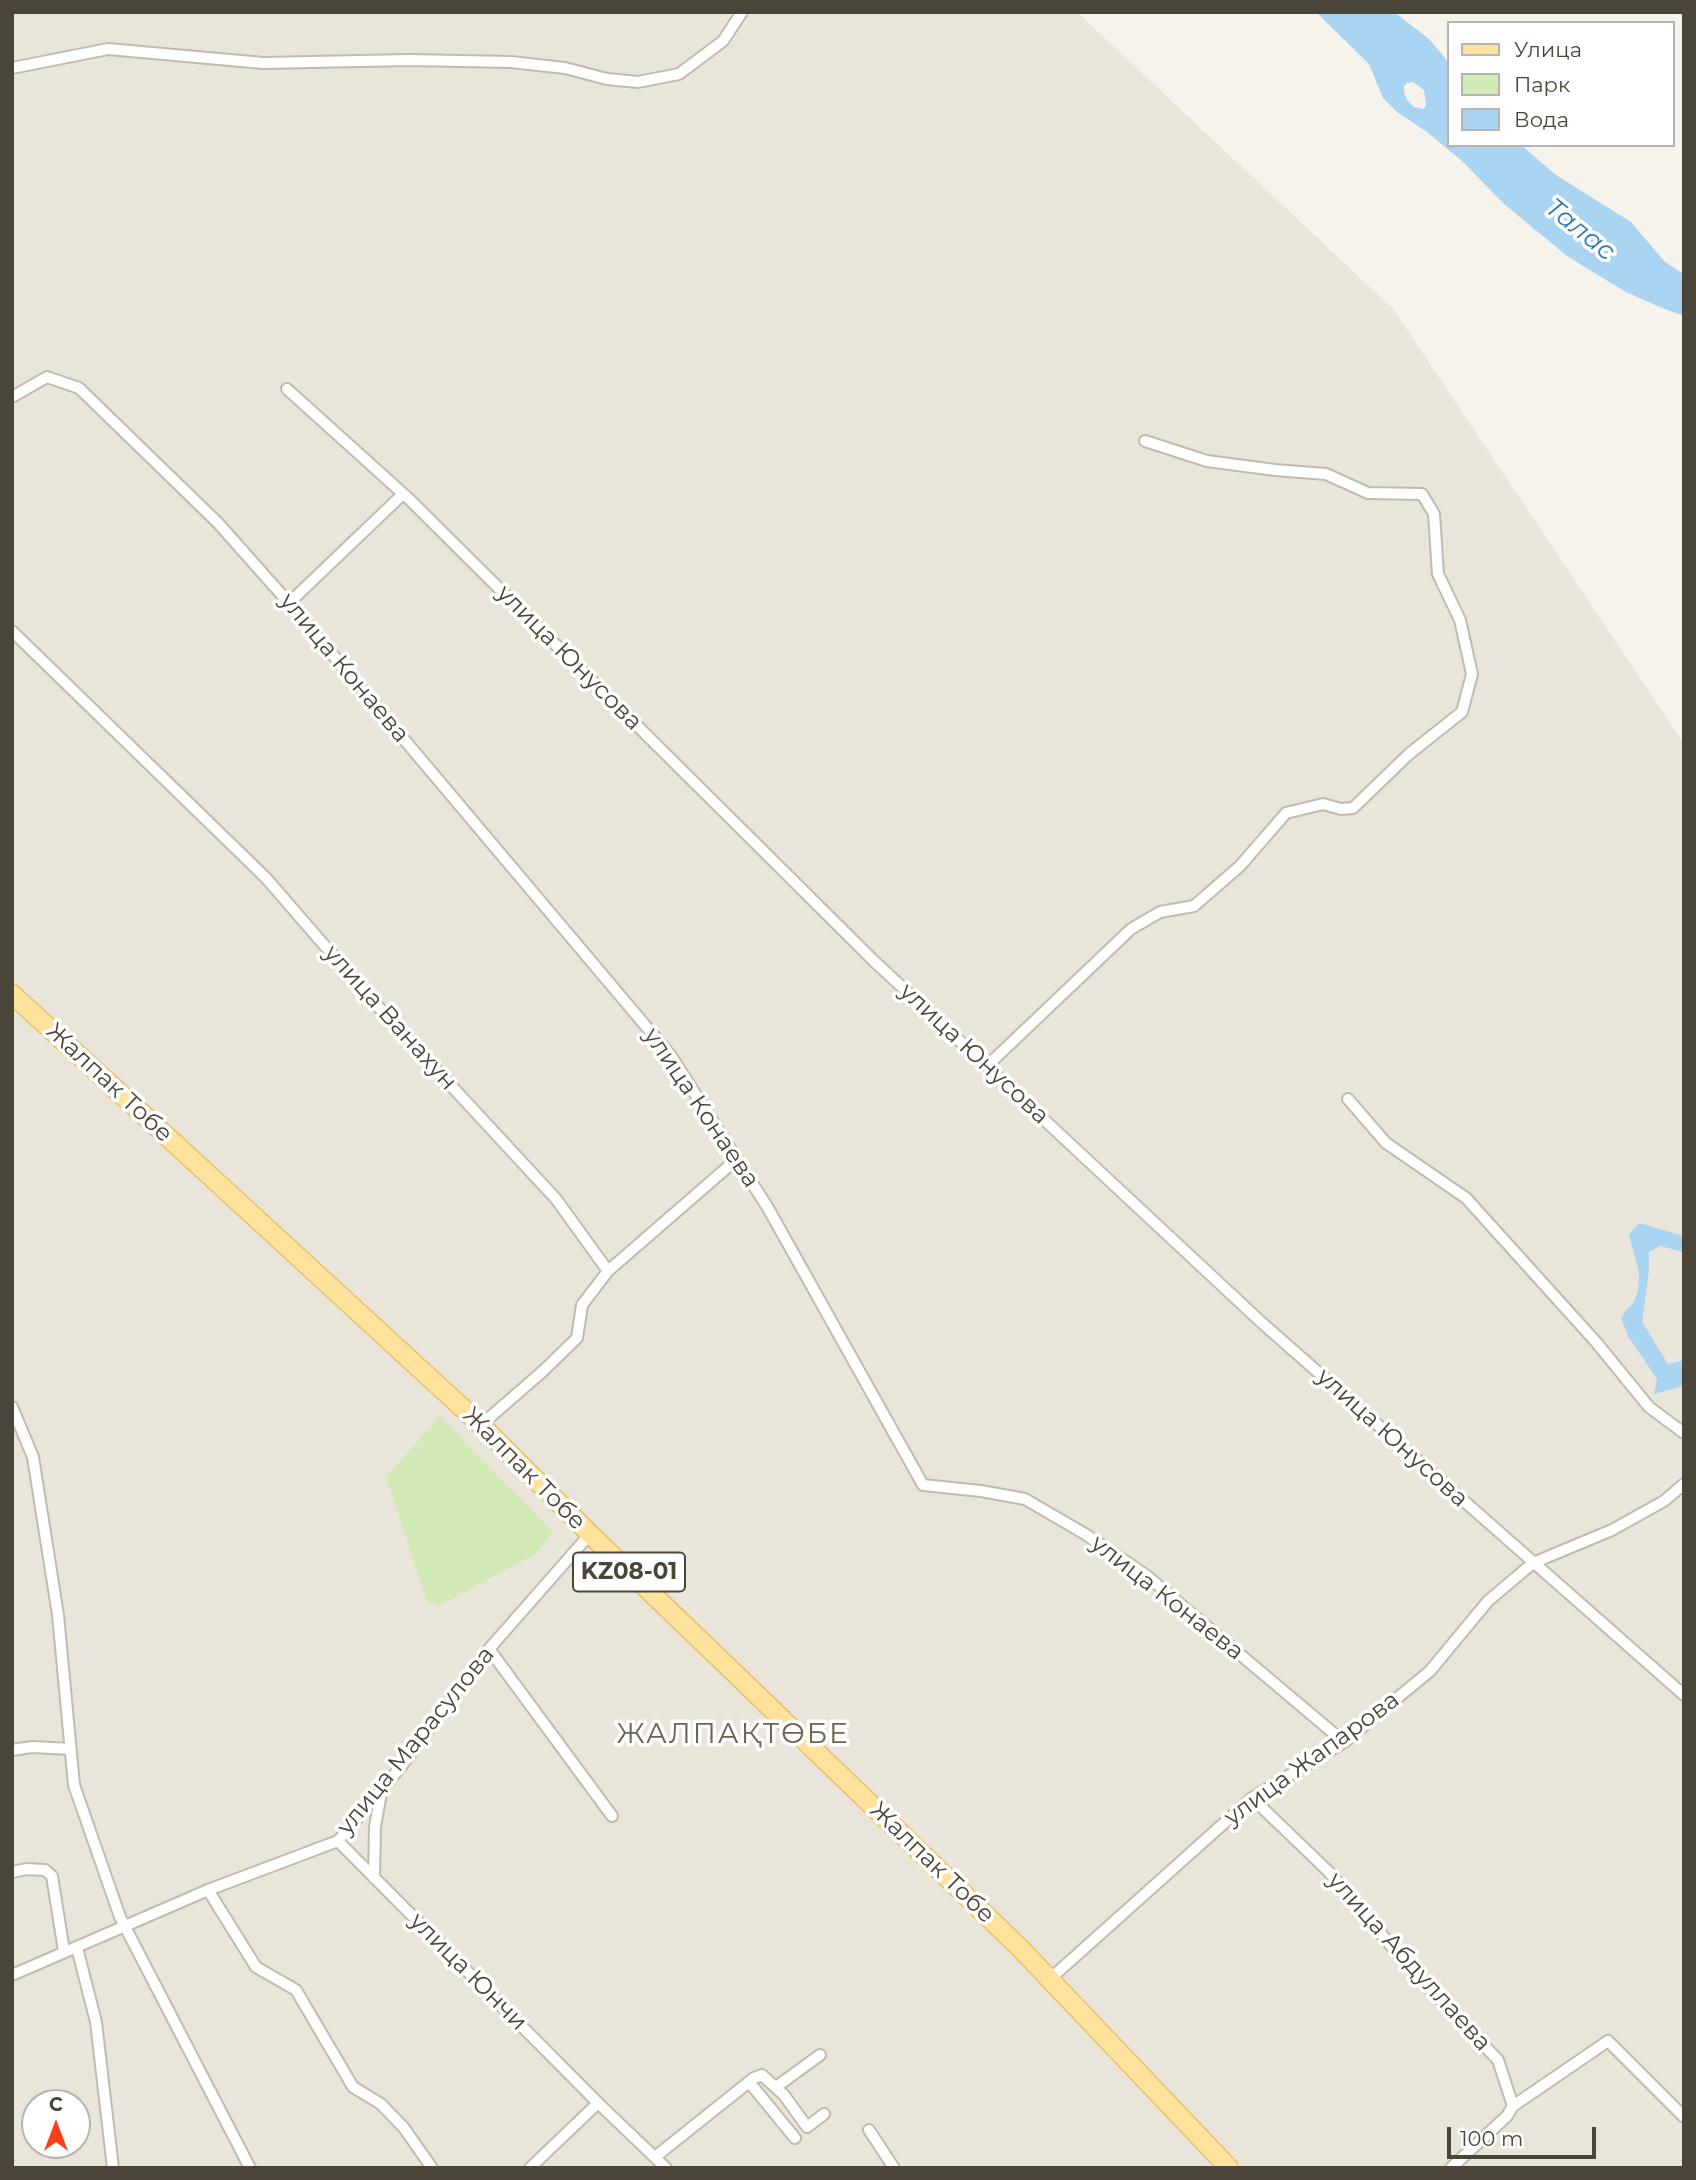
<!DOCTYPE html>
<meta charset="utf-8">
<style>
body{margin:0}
#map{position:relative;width:1696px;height:2180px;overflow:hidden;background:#f6f3ec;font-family:Montserrat,sans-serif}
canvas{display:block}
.frame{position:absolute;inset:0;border:14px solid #4b4439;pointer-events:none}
.legend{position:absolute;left:1447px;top:21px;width:228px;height:126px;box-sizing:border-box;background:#fff;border:2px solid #b7b4b0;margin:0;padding:9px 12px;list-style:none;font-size:21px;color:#4b4439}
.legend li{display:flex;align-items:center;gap:14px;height:35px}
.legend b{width:35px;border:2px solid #b7b4b0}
.north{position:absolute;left:21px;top:2089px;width:70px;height:70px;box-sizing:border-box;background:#fff;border:2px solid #b7b4b0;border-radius:50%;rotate:0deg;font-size:19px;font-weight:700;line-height:28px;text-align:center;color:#4b4439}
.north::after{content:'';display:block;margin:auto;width:24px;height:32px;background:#fc3f1d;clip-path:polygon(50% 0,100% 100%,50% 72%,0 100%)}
.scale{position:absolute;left:1447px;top:2127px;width:149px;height:32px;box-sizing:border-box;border:4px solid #4b4439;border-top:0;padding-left:9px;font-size:21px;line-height:24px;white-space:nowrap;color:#4b4439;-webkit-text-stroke:5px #fff;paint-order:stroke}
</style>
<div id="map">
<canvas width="1696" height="2180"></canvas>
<div class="frame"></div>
<ul class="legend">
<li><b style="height:9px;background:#ffe39c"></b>Улица</li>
<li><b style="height:19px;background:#d2eab5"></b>Парк</li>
<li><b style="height:19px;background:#a9d4f2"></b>Вода</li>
</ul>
<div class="north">С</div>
<div class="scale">100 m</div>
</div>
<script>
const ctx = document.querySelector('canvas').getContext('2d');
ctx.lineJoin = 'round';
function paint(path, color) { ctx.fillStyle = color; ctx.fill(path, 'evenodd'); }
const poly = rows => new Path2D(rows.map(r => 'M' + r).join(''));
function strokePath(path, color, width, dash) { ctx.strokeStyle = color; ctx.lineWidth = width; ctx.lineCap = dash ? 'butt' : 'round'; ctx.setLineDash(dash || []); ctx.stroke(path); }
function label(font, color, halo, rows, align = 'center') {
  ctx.font = font + ' Montserrat,sans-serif'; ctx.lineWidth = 7; ctx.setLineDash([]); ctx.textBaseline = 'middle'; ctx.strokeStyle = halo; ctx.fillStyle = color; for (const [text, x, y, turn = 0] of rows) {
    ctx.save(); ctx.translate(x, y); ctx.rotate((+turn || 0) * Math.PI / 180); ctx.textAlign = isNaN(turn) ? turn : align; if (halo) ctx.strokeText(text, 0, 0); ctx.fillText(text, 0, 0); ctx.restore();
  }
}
const residential = poly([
 [12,12,1077,12,1393,309,1684,744,1684,2168,12,2168],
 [35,2103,77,2103,77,2145,35,2145]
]);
const green = poly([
 [440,1416,553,1532,534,1555,440,1605,427,1602,386,1477]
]);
const water = poly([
 [1316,12,1394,12,1429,39,1449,63,1449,145,1521,145,1556,175,1631,222,1665,262,1684,274,1684,316,1662,308,1626,292,1601,277,1567,256,1504,204,1462,161,1427,132,1397,112,1383,98,1369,64],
 [1413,82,1424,90,1426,106,1423,109,1414,107,1407,100,1404,92,1404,86,1407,83],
 [1639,1223,1684,1236,1684,1252,1660,1246,1649,1252,1649,1271,1642,1322,1668,1364,1684,1360,1684,1386,1654,1394,1657,1379,1628,1336,1621,1318,1627,1309,1632,1305,1638,1292,1639,1272,1629,1235]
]);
const street = poly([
 [12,68,108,49,263,63,409,60,511,62,565,68,607,79,638,82,679,74,723,41,742,12],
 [287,389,409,499,875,962,1261,1322,1684,1695],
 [12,397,47,377,79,388,218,523,289,603,671,1056,768,1208,923,1485,981,1491,1025,1499,1085,1534,1147,1576,1344,1742],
 [289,603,403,494],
 [12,631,266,878,370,998,556,1199,608,1271,582,1305,577,1338,543,1371,481,1425],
 [987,1066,1131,929,1160,912,1194,906,1240,866,1286,813,1323,804,1341,809,1353,808,1409,754,1462,712,1472,674,1460,620,1438,574,1434,514,1422,494,1368,493,1326,474,1275,470,1207,461,1145,441],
 [1348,1099,1386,1143,1466,1198,1596,1342,1649,1407,1684,1433],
 [608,1271,737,1159],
 [12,1407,33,1457,58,1615,74,1785,120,1917,250,2168],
 [489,1649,612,1816],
 [12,1750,32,1747,70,1749],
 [1252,1798,1328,1871,1409,1967,1498,2060,1513,2106,1507,2116,1451,2168],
 [338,1841,598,2103,666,2168],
 [12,1872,27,1869,45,1870,52,1876,64,1951],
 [374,1878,375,1827,381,1793],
 [208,1890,256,1967,296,1990,353,2087,381,2104,404,2128,432,2168],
 [77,1948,96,2022,113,2168],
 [12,1975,208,1890,338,1841,399,1769,489,1649,590,1534],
 [1050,1979,1252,1798,1344,1742,1430,1671,1488,1601,1533,1563,1612,1530,1664,1501,1684,1484],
 [749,2082,795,2138],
 [776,2087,820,2055],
 [1513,2106,1608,2041,1684,2117],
 [869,2130,894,2168],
 [655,2157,754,2078,762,2075,784,2095,807,2127,824,2114],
 [530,2168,598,2103]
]);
const primary = poly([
 [12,994,481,1425,590,1534,1020,1948,1229,2168]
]);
const shields = [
 [629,1572,112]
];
const shieldNames = [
 ["KZ08-01",629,1572]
];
const streetNames = [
 ["улица Юнусова",569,658,45],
 ["улица Конаева",344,668,50],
 ["улица Ванахун",390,1018,48],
 ["улица Юнусова",974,1054,43],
 ["Жалпак Тобе",109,1083,43],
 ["улица Конаева",701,1108,56],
 ["улица Юнусова",1392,1438,42],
 ["Жалпак Тобе",524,1469,45],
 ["улица Конаева",1167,1598,38],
 ["улица Марасулова",416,1741,-51],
 ["улица Жапарова",1312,1759,-36],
 ["Жалпак Тобе",932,1863,44],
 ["улица Абдуллаева",1409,1962,48],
 ["улица Юнчи",468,1972,45]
];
const waterNames = [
 ["Талас",1580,230,39]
];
const quarterNames = [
 ["ЖАЛПАҚТӨБЕ",733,1735]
];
paint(residential, '#eae5da');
paint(green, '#d2eab5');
paint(water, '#a9d4f2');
strokePath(street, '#c2bbae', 14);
strokePath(primary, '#e6c16a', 21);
strokePath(street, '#fff', 10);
strokePath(primary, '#ffe39c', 18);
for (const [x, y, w] of shields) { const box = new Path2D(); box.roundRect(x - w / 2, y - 19.5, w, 39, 5); ctx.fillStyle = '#fff'; ctx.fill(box); strokePath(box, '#4b4439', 2); }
label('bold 23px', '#4b4439', null, shieldNames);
label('24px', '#4b4439', '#fff', streetNames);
label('italic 26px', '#2e7ab2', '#fff', waterNames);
ctx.letterSpacing = '2px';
label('28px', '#6e6250', '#fff', quarterNames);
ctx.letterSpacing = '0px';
</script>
